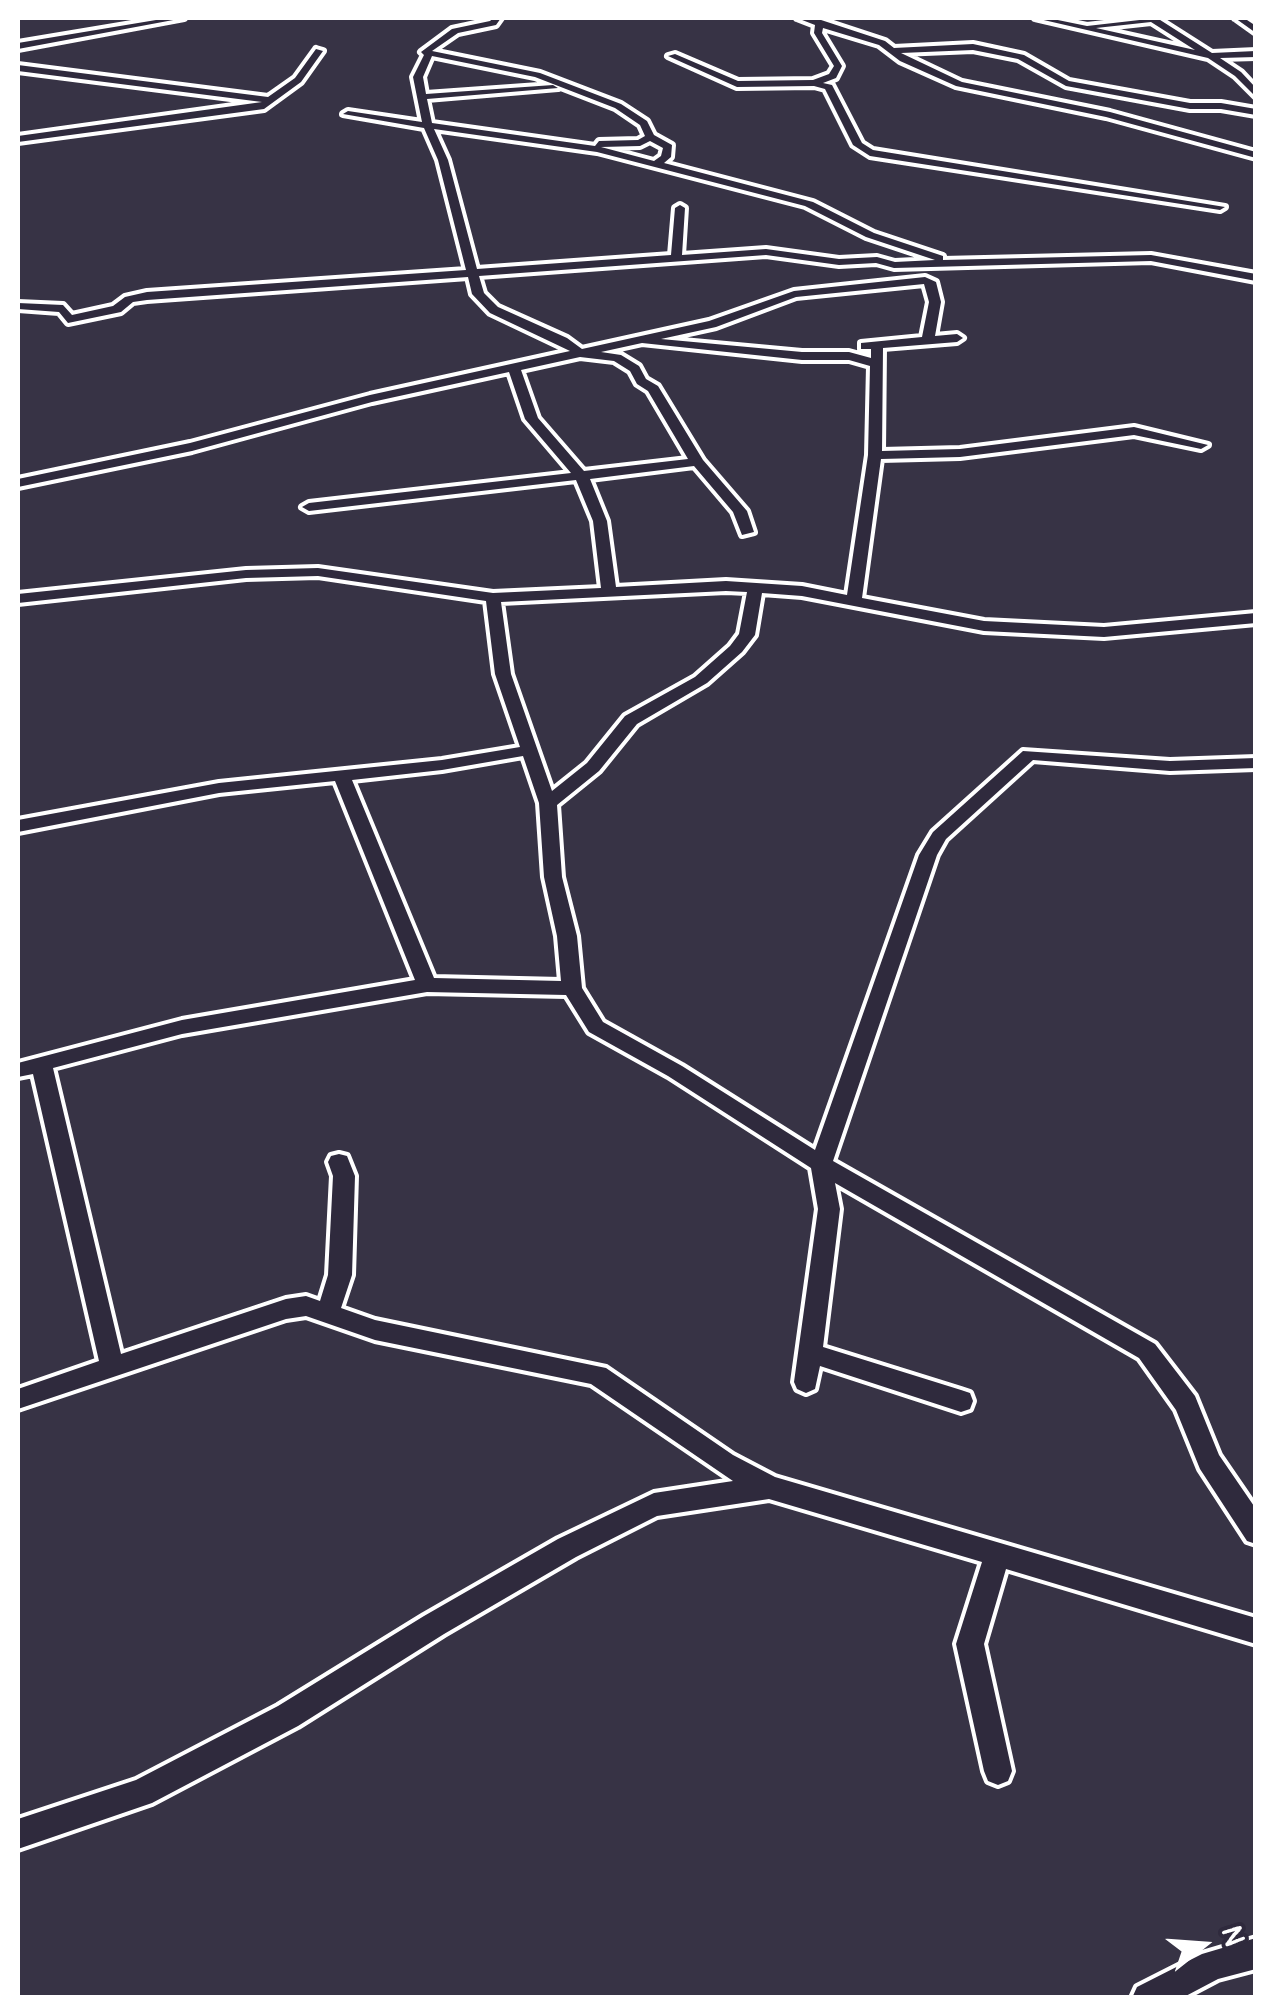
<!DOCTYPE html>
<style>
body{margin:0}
#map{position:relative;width:1273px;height:2015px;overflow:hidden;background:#373345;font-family:Pangolin,sans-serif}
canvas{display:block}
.frame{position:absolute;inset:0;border:20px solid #fff;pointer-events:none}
.north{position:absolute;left:1153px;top:1895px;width:100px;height:100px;-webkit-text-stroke:8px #2f2a3d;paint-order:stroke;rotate:73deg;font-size:28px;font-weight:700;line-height:40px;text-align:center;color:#fff}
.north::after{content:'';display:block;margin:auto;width:35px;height:45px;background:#fff;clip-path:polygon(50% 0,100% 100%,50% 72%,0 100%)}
</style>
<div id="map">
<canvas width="1273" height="2015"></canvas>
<div class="frame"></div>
<div class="north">N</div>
</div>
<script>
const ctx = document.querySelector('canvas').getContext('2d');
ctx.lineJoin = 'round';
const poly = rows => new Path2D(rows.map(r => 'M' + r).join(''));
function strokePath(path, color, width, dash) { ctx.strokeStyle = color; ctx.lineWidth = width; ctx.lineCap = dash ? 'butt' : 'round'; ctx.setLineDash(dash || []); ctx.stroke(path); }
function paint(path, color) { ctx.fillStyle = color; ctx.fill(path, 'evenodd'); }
const minor = poly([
 [168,18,184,18,18,49,18,43,168,18],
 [493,18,501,18,496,25,458,33,432,51,540,73,621,104,647,121,654,135,672,145,671,157,664,163,813,202,874,233,943,256,943,260,1151,255,1256,274,1256,281,1151,261,894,268,876,263,839,265,766,255,479,276,484,293,498,307,567,338,582,349,709,321,794,291,925,277,936,282,941,302,935,336,957,334,963,338,957,342,883,348,882,451,960,449,1134,427,1208,445,1201,449,1134,435,960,457,881,459,862,598,984,621,1104,627,1256,613,1256,623,1104,637,984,631,802,596,762,593,755,635,742,652,707,683,637,724,599,771,557,805,562,877,577,936,582,988,603,1022,682,1066,815,1150,919,855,933,832,1023,751,1170,761,1256,758,1256,768,1170,771,1033,760,946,839,937,855,833,1161,1155,1344,1195,1396,1219,1455,1256,1509,1256,1544,1247,1541,1200,1469,1176,1410,1139,1358,835,1183,840,1209,823,1347,961,1390,970,1393,973,1401,970,1409,961,1412,820,1366,815,1389,806,1393,797,1389,794,1382,818,1209,811,1168,668,1076,589,1032,566,995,427,992,182,1034,53,1068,121,1354,286,1299,306,1296,320,1301,328,1275,333,1176,328,1162,331,1156,339,1154,347,1156,355,1176,352,1275,341,1308,375,1320,606,1368,733,1455,775,1477,1256,1618,1256,1644,1006,1569,984,1644,1012,1771,1008,1781,998,1785,988,1781,984,1771,956,1644,982,1562,769,1499,657,1516,576,1557,444,1634,298,1726,152,1803,18,1849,18,1819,136,1780,278,1706,424,1616,558,1539,654,1493,733,1481,591,1384,375,1340,306,1316,286,1319,18,1409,18,1389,99,1361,33,1074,18,1077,18,1063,182,1020,415,980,335,781,219,793,18,832,18,820,219,783,442,760,520,747,495,674,486,601,318,576,246,578,18,603,18,594,246,570,318,568,493,593,601,588,593,521,576,480,309,511,302,507,309,503,571,473,525,419,509,372,372,402,192,451,18,487,18,479,190,443,370,395,570,351,490,313,472,294,468,277,147,300,133,302,121,312,68,323,59,312,18,309,18,303,63,305,72,315,113,306,125,297,147,292,466,270,438,160,424,128,343,114,348,111,422,122,413,77,424,55,421,52,452,29,490,21,493,18],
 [432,56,535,77,615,108,640,125,645,136,638,140,599,141,595,146,432,123,427,99,558,88,553,85,426,94,423,77,432,56],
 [434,129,597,152,805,206,866,237,935,260,895,262,877,257,839,259,766,249,682,255,685,208,680,205,675,208,671,255,477,269,448,160,434,129],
 [650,141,663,148,661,156,654,161,601,147,640,146,650,141],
 [924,284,929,302,922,337,861,343,861,349,871,349,871,358,849,352,802,352,661,339,716,327,796,297,924,284],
 [642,343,802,360,849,360,870,366,868,455,847,595,802,586,726,581,616,587,607,521,590,479,694,466,733,512,742,535,754,532,747,511,703,460,658,386,646,379,639,366,621,355,601,352,642,343],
 [580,357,614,361,630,371,637,384,648,391,688,459,584,471,538,418,521,370,580,357],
 [726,591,747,592,739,634,730,646,695,677,625,716,587,763,552,791,511,674,501,602,726,591],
 [523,756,539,803,544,877,557,936,561,981,434,978,352,780,442,770,523,756],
 [797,18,815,18,885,41,894,48,973,44,1024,55,1069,81,1190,103,1221,103,1256,109,1256,115,1221,109,1190,109,1066,86,1018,59,973,50,901,53,962,82,1110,112,1256,152,1256,158,1106,117,956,86,900,61,879,45,823,28,822,33,842,66,836,78,823,83,832,85,862,143,873,150,1225,207,1220,210,870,156,853,145,825,89,814,86,737,87,668,56,675,54,738,81,813,80,829,74,834,66,814,33,815,25,797,18],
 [1035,18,1048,18,1087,26,1157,18,1212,53,1256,51,1256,57,1220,58,1241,72,1256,88,1256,97,1235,76,1208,58,1035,18],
 [1151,22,1195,50,1096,28,1151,22],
 [1235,18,1244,18,1256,26,1256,33,1235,18],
 [316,49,323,51,301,82,264,109,18,142,18,136,262,102,18,71,18,65,268,97,295,78,316,49],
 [1256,1938,1256,1969,1218,1979,1182,1998,1132,1998,1137,1987,1202,1954,1256,1938]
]);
strokePath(minor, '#fff', 8);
paint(minor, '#2f2a3d');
</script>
